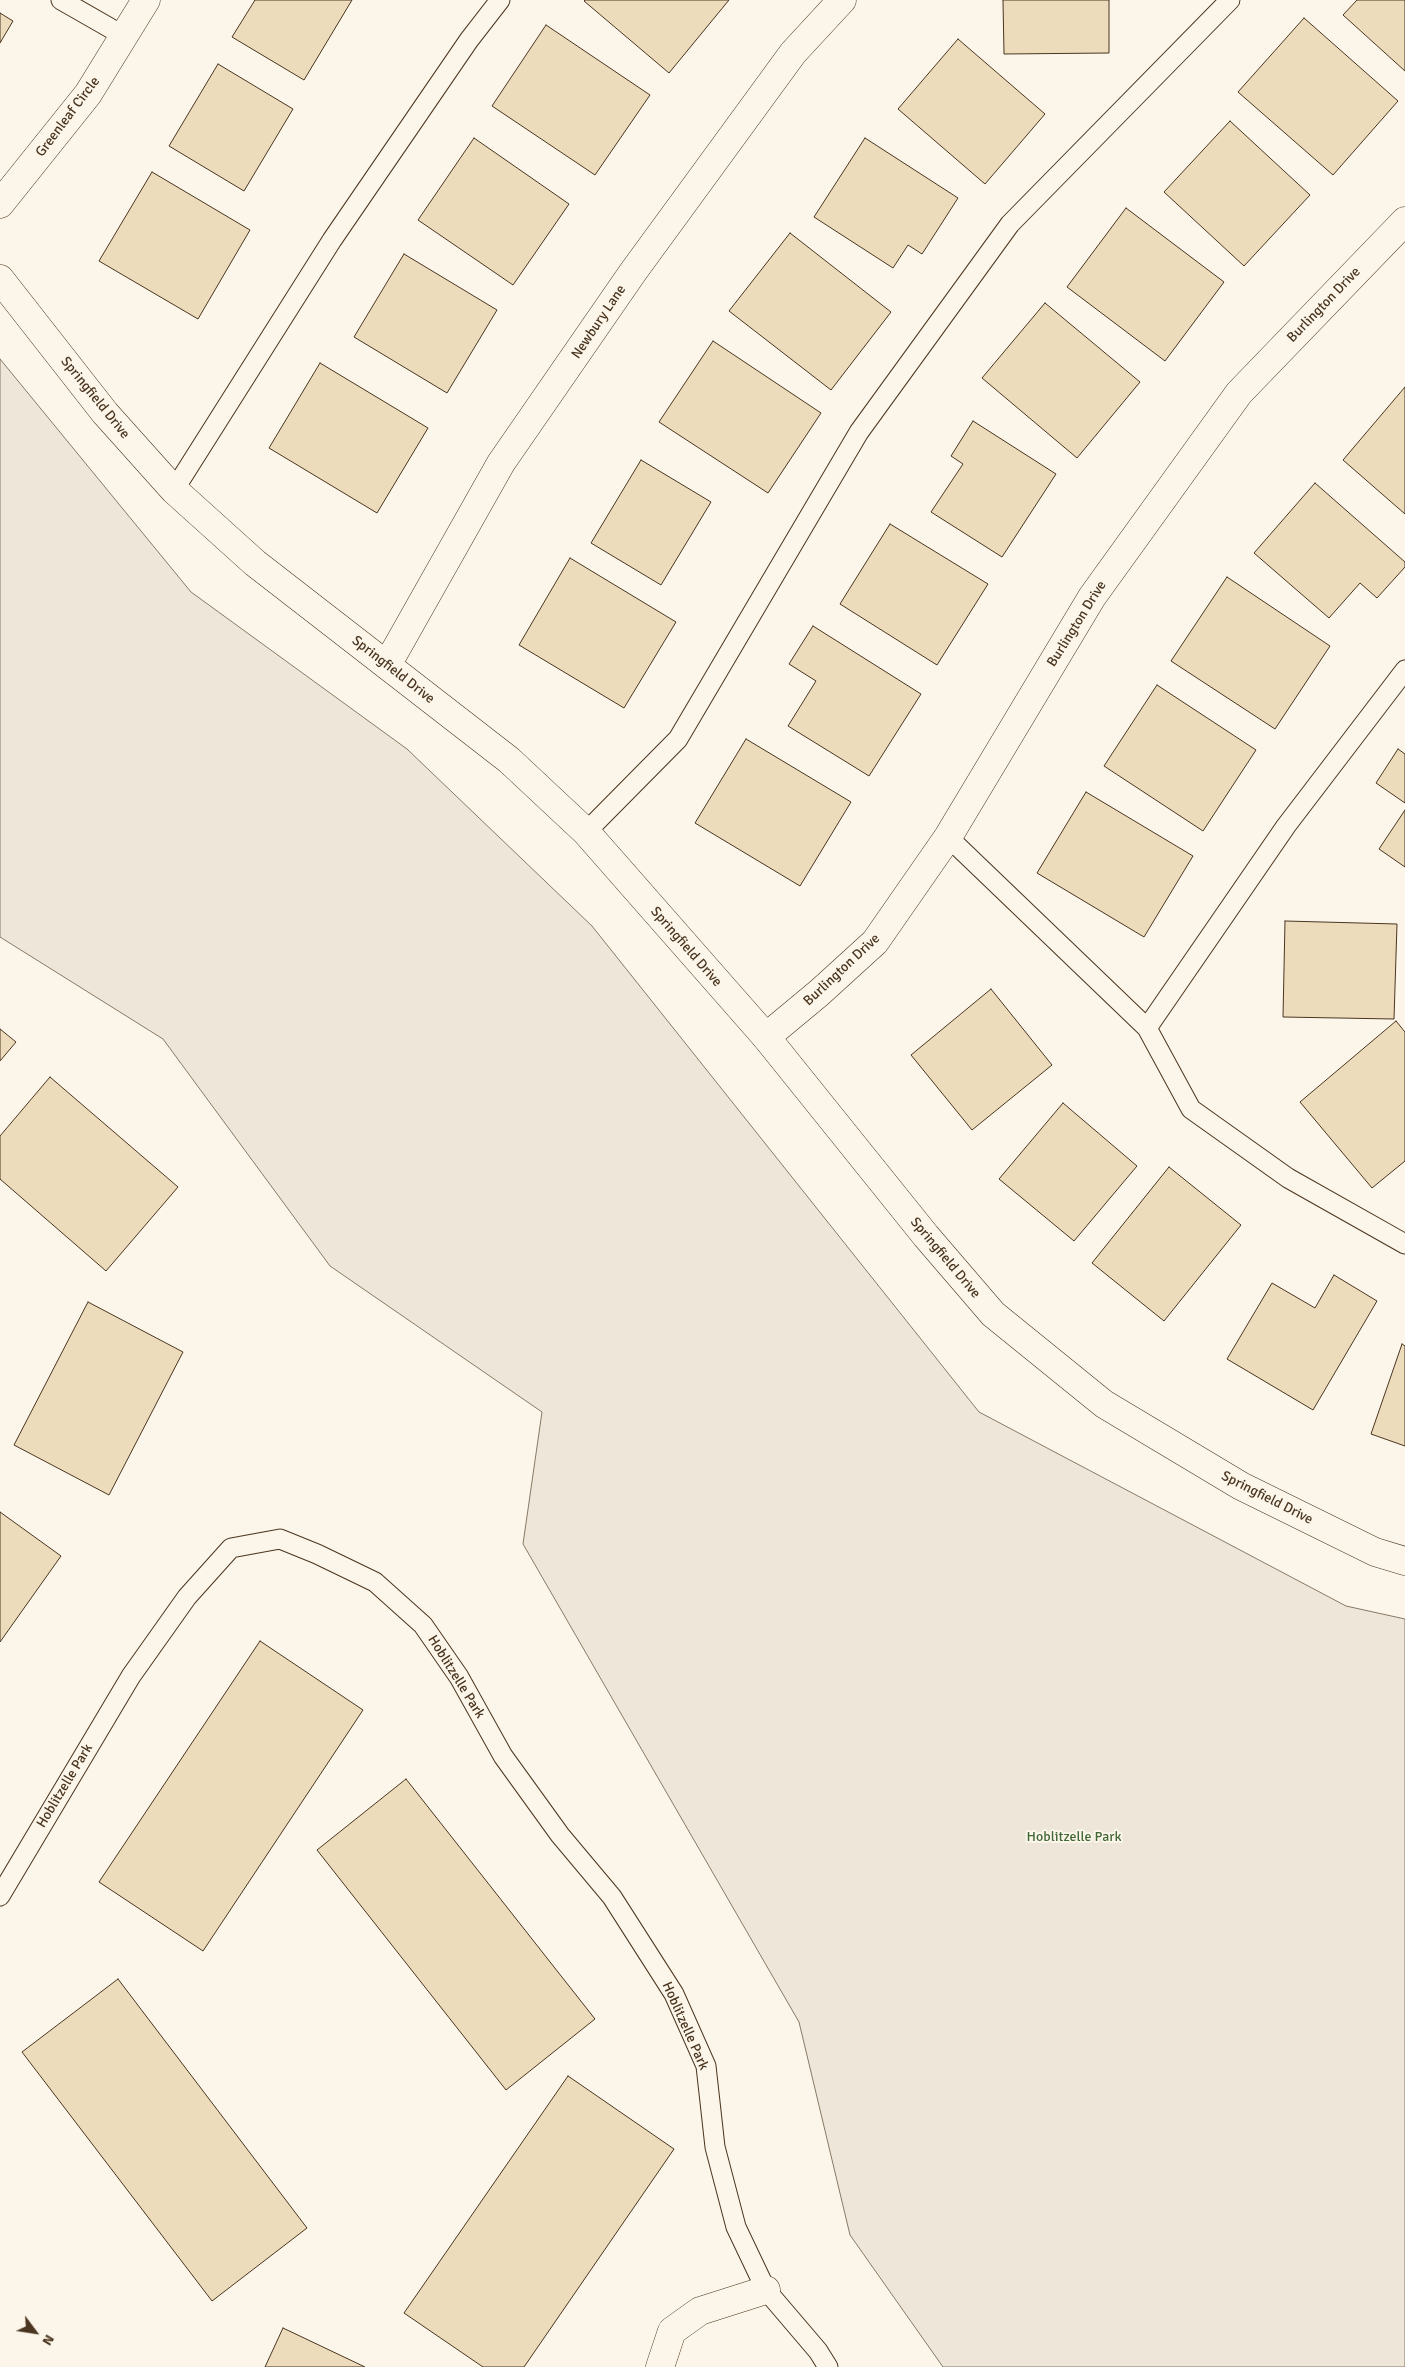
<!DOCTYPE html>
<style>
body{margin:0}
#map{position:relative;width:1405px;height:2367px;overflow:hidden;background:#fbf6e9;font-family:Signika,sans-serif}
canvas{display:block}
.north{position:absolute;left:10px;top:2307px;width:50px;height:50px;-webkit-text-stroke:4px #fbf6e9;paint-order:stroke;rotate:121deg;font-size:14px;font-weight:700;line-height:20px;text-align:center;color:#4a3520}
.north::after{content:'';display:block;margin:auto;width:18px;height:22px;background:#4a3520;clip-path:polygon(50% 0,100% 100%,50% 72%,0 100%)}
</style>
<div id="map">
<canvas width="1405" height="2367"></canvas>
<div class="north">N</div>
</div>
<script>
const ctx = document.querySelector('canvas').getContext('2d');
ctx.lineJoin = 'round';
function paint(path, color) { ctx.fillStyle = color; ctx.fill(path, 'evenodd'); }
const poly = rows => new Path2D(rows.map(r => 'M' + r).join(''));
function strokePath(path, color, width, dash) { ctx.strokeStyle = color; ctx.lineWidth = width; ctx.lineCap = dash ? 'butt' : 'round'; ctx.setLineDash(dash || []); ctx.stroke(path); }
function label(font, color, halo, rows, align = 'center') {
  ctx.font = font + ' Signika,sans-serif'; ctx.lineWidth = 4; ctx.setLineDash([]); ctx.textBaseline = 'middle'; ctx.strokeStyle = halo; ctx.fillStyle = color; for (const [text, x, y, turn = 0] of rows) {
    ctx.save(); ctx.translate(x, y); ctx.rotate((+turn || 0) * Math.PI / 180); ctx.textAlign = isNaN(turn) ? turn : align; if (halo) ctx.strokeText(text, 0, 0); ctx.fillText(text, 0, 0); ctx.restore();
  }
}
const green = poly([
 [0,359,191,592,407,749,592,926,979,1412,1346,1606,1405,1619,1405,2367,943,2367,850,2235,799,2022,523,1544,542,1412,330,1266,163,1039,0,937,0,359]
]);
const building = poly([
 [255,0,352,0,304,80,232,37,255,0],
 [585,0,729,0,669,73,584,1,585,0],
 [1003,0,1109,0,1109,53,1004,54,1003,0],
 [1357,0,1405,0,1405,71,1343,15,1357,0],
 [0,13,13,21,0,43,0,13],
 [1304,18,1398,101,1333,175,1238,92,1304,18],
 [546,25,650,95,595,175,492,106,546,25],
 [958,39,1045,114,985,184,898,109,958,39],
 [218,64,293,109,244,191,169,146,218,64],
 [1230,121,1310,195,1244,266,1164,192,1230,121],
 [474,138,569,204,513,285,418,220,474,138],
 [865,138,958,198,922,254,908,245,893,268,814,217,865,138],
 [152,172,250,230,198,319,99,261,152,172],
 [1126,208,1224,282,1165,361,1067,287,1126,208],
 [790,233,891,312,831,390,729,311,790,233],
 [404,254,497,310,447,393,354,337,404,254],
 [1045,303,1140,382,1077,458,982,378,1045,303],
 [713,341,821,413,768,493,659,422,713,341],
 [320,363,428,428,377,513,269,448,320,363],
 [1405,387,1405,514,1343,460,1405,387],
 [973,421,1056,474,1002,557,931,512,963,464,951,456,973,421],
 [641,460,711,502,661,585,591,543,641,460],
 [1315,483,1405,562,1405,567,1377,598,1360,583,1329,618,1254,553,1315,483],
 [890,524,988,584,937,665,840,604,890,524],
 [570,558,676,622,624,708,519,645,570,558],
 [1227,577,1330,646,1275,729,1171,661,1227,577],
 [813,626,921,694,869,776,788,726,816,681,789,664,813,626],
 [1157,685,1256,750,1203,831,1104,766,1157,685],
 [746,739,851,802,800,886,695,823,746,739],
 [1398,749,1405,754,1405,803,1376,783,1398,749],
 [1086,792,1193,856,1144,937,1037,873,1086,792],
 [1405,810,1405,867,1379,849,1405,810],
 [1285,921,1397,924,1394,1019,1283,1017,1285,921],
 [991,989,1052,1065,972,1130,911,1055,991,989],
 [1396,1021,1405,1032,1405,1161,1372,1188,1300,1102,1396,1021],
 [0,1029,16,1042,0,1061,0,1029],
 [50,1077,178,1187,106,1271,0,1179,0,1136,50,1077],
 [1063,1103,1137,1166,1074,1241,999,1179,1063,1103],
 [1169,1167,1241,1225,1164,1321,1092,1263,1169,1167],
 [1334,1275,1377,1301,1313,1410,1227,1359,1272,1283,1315,1308,1334,1275],
 [88,1302,183,1352,109,1495,14,1445,88,1302],
 [1402,1344,1405,1346,1405,1446,1371,1434,1402,1344],
 [0,1512,61,1556,0,1642,0,1512],
 [260,1641,363,1710,203,1951,99,1882,260,1641],
 [406,1779,595,2019,506,2090,317,1850,406,1779],
 [118,1979,307,2228,212,2301,22,2052,118,1979],
 [568,2076,674,2149,524,2367,483,2367,404,2313,568,2076],
 [283,2328,365,2367,265,2367,283,2328]
]);
const service = poly([
 [61,0,124,36],
 [174,490,332,240,469,40,500,0],
 [1405,670,1286,826,1147,1028,1191,1109,1288,1178,1405,1244],
 [586,832,678,739,859,432,1010,224,1230,0],
 [948,837,1147,1028],
 [0,1896,131,1676,187,1597,231,1548,280,1539,317,1554,375,1582,423,1625,459,1677,503,1756,560,1835,612,1897,674,1994,706,2066,715,2147,736,2227,766,2290,818,2351,828,2367]
]);
const minor = poly([
 [0,204,88,94,146,0],
 [387,665,501,463,633,272,793,53,842,0],
 [766,1037,819,993,875,942,948,837,1092,597,1239,393,1405,221],
 [660,2367,672,2331,700,2311,766,2290]
]);
const tertiary = poly([
 [0,279,105,413,174,490,255,563,509,760,586,832,766,1037,926,1236,993,1314,1104,1404,1241,1486,1375,1552,1405,1561]
]);
const streetNames = [
 ["Greenleaf Circle",68,117,-53],
 ["Burlington Drive",1324,305,-46],
 ["Newbury Lane",599,322,-56],
 ["Springfield Drive",95,398,51],
 ["Burlington Drive",1077,624,-58],
 ["Springfield Drive",393,670,38],
 ["Springfield Drive",686,947,49],
 ["Burlington Drive",842,970,-43],
 ["Springfield Drive",945,1258,50],
 ["Springfield Drive",1267,1498,27],
 ["Hoblitzelle Park",456,1677,58],
 ["Hoblitzelle Park",65,1786,-59],
 ["Hoblitzelle Park",685,2026,66]
];
const parkNames = [
 ["Hoblitzelle Park",1074,1837]
];
paint(green, '#ede6d9');
strokePath(green, '#887966', 1);
paint(building, '#ecdcbc');
strokePath(building, '#4a3520', 1);
strokePath(service, '#4a3520', 21);
strokePath(minor, '#4a3520', 29);
strokePath(tertiary, '#4a3520', 29);
strokePath(service, '#fbf6e9', 19);
strokePath(minor, '#fbf6e9', 28);
strokePath(tertiary, '#fbf6e9', 28);
label('14px', '#4a3520', '#fbf6e9', streetNames);
label('14px', '#436837', '#fbf6e9', parkNames);
</script>
